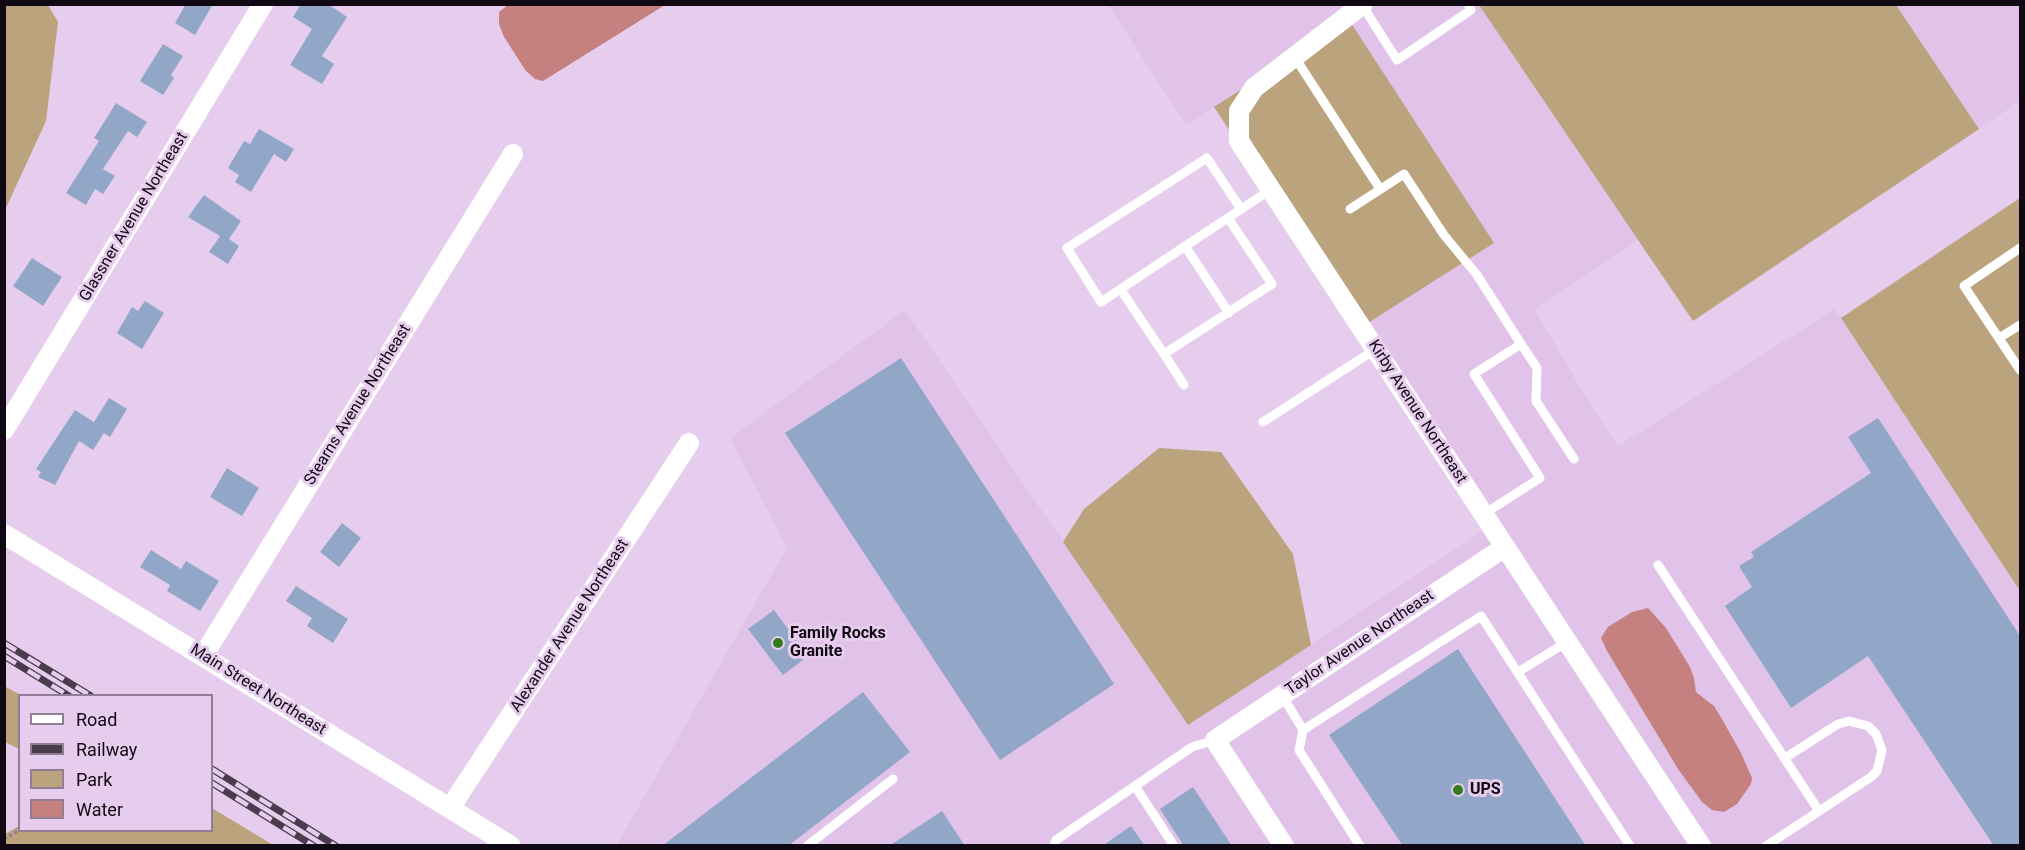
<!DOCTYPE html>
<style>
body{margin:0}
#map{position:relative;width:2025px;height:850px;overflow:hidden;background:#e7cded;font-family:Roboto,sans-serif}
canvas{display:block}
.frame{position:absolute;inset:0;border:6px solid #100812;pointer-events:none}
.legend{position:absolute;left:18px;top:694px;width:195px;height:138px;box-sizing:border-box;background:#e7cded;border:2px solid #917e95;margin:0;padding:8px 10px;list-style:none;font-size:18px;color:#100812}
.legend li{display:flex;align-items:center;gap:12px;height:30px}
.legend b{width:30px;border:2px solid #917e95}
</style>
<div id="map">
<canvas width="2025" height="850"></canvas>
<div class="frame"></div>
<ul class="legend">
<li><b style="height:8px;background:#fff"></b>Road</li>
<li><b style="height:8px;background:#493c4c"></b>Railway</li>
<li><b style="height:16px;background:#baa37d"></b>Park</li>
<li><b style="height:16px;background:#c58080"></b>Water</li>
</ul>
</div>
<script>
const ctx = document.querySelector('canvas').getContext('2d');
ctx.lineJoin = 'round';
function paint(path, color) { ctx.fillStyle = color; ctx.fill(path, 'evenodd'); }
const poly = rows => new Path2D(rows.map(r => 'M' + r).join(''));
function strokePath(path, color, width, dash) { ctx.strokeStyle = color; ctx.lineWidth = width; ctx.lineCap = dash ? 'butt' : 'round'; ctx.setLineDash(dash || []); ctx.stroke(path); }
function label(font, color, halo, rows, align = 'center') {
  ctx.font = font + ' Roboto,sans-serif'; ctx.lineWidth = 6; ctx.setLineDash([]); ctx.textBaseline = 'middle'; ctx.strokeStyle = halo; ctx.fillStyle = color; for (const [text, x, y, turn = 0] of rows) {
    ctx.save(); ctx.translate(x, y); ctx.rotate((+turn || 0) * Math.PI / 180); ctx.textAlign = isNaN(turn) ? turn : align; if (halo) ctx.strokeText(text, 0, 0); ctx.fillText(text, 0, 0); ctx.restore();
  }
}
const built = poly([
 [1108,5,1479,5,1638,240,1535,310,1584,394,1618,446,1835,309,2020,591,2020,845,616,846,787,548,730,438,905,310,1188,725,1500,520,1360,328,1349,20,1186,125],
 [1607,651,1694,678,1696,691,1714,706,1722,719,1741,753,1752,778,1702,802,1678,769],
 [1896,5,2020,5,2020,101,1979,129]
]);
const green = poly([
 [5,4,48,5,58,22,46,121,5,210],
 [1479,5,1896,5,1979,129,1693,321],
 [1349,20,1494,243,1360,328,1214,107],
 [2020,198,2020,591,1841,318],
 [1159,448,1221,452,1293,554,1311,645,1188,725,1063,542,1084,509],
 [4,686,21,695,20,696,19,749,5,742],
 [212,808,273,845,5,845,5,834,19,826,20,830,212,830]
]);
const water = poly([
 [509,4,665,4,665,5,543,81,535,79,526,71,504,37,499,24,499,12],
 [1648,608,1666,628,1690,667,1694,678,1696,692,1714,706,1722,719,1741,753,1752,778,1751,784,1737,804,1724,812,1712,810,1702,802,1678,769,1607,651,1601,638,1608,627,1632,612]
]);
const building = poly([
 [186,4,213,4,195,35,175,23],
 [301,4,328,4,347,17,322,56,334,64,322,84,290,65,312,29,293,17],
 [163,44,183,56,171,75,174,78,163,95,140,81],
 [116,103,147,122,137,137,128,131,103,169,115,176,103,194,95,189,86,205,66,193,99,141,94,138],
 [259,129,294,149,286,162,274,154,251,192,235,182,239,175,228,168,244,141,250,144],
 [204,195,241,221,229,239,239,246,228,264,209,252,220,236,188,217],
 [32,258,62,277,43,306,13,286],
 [145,301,164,313,142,349,117,333,132,307,138,311],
 [901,358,1114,684,1000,760,785,433],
 [109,398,127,409,110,437,104,433,93,450,79,441,55,485,38,477,41,472,36,469,75,410,94,422],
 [1878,418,2020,636,2020,846,1994,846,1868,656,1791,708,1725,606,1752,587,1739,566,1754,557,1751,552,1871,473,1848,437],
 [227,468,259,488,242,516,210,497],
 [342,523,361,538,339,567,320,552],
 [151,550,181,569,186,561,219,581,200,611,167,591,170,585,140,567],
 [296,586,348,619,333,643,307,626,312,618,286,601],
 [774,610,808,656,783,675,748,629],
 [1458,649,1586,846,1403,846,1329,735],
 [863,692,910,752,788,846,662,846],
 [1193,787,1232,846,1184,846,1160,809],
 [942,811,965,846,889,846],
 [1131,826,1145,846,1102,846]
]);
const path = poly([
 [4,839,20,830]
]);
const service = poly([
 [1362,5,1397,60,1471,10,1468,4],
 [1294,56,1380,189],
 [1241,209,1207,158,1067,248,1101,302,1270,190],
 [1350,209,1404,174,1444,235,1477,275,1521,344],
 [1185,246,1229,313],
 [2020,248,1964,286,2020,370],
 [1121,290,1164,354,1272,284,1228,218],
 [1999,338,2020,325],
 [1164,354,1184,385],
 [1263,422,1376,349],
 [1484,514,1540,478,1474,374,1521,344,1537,368,1536,401,1574,459],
 [1658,565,1819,811],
 [1518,672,1567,642],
 [1282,695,1303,730,1299,750,1360,846],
 [1303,730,1481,616,1630,846],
 [1135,786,1174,846],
 [807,846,893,779],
 [1054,846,1056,840,1192,747,1215,740],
 [1766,846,1871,777,1877,771,1882,750,1876,734,1868,726,1849,721,1838,724,1785,758]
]);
const minor = poly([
 [1363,4,1254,88,1239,111,1239,141,1701,846],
 [4,430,263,4],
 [4,534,511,846],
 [203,656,513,154],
 [450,808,689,443],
 [1284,846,1215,740,1505,547]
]);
const rail = poly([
 [4,643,91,696],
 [4,656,69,696],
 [212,769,336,846],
 [212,783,314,846]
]);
const markers = [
 [778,643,6,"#337a1e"],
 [1458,790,6,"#337a1e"]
];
const streetNames = [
 ["Glassner Avenue Northeast",134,217,-59],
 ["Stearns Avenue Northeast",358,405,-58],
 ["Kirby Avenue Northeast",1417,412,57],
 ["Alexander Avenue Northeast",570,626,-57],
 ["Taylor Avenue Northeast",1360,643,-34],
 ["Main Street Northeast",258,690,32]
];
const poiNames = [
 ["Family Rocks",790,634],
 ["Granite",790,652],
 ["UPS",1470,790]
];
paint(built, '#e1c2e8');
paint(green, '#baa37d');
paint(water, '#c58080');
paint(building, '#92a7c7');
strokePath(path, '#8c7990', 3, [3, 3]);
strokePath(service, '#fff', 9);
strokePath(minor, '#fff', 20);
strokePath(rail, '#493c4c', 7);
strokePath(rail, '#e7cded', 4.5, [14]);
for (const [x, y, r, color] of markers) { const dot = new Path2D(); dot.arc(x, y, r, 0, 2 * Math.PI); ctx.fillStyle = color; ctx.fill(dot); strokePath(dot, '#e7cded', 2); }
label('16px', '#100812', '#e7cded', streetNames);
label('bold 16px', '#100812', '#e7cded', poiNames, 'left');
</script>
